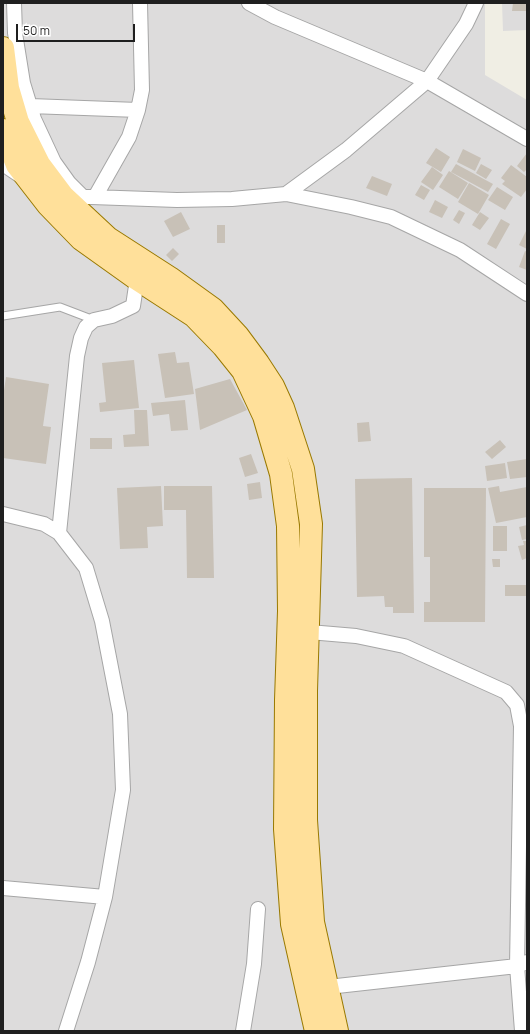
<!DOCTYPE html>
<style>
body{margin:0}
#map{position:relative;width:530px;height:1034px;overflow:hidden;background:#f0eee4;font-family:Manrope,sans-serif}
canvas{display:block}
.frame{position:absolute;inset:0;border:4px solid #1f1f1f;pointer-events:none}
.scale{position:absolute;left:16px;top:24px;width:119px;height:18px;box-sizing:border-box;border:2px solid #1f1f1f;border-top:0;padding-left:5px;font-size:12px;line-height:14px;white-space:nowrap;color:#1f1f1f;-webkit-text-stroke:3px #fff;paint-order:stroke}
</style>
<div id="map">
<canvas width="530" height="1034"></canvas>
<div class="frame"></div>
<div class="scale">50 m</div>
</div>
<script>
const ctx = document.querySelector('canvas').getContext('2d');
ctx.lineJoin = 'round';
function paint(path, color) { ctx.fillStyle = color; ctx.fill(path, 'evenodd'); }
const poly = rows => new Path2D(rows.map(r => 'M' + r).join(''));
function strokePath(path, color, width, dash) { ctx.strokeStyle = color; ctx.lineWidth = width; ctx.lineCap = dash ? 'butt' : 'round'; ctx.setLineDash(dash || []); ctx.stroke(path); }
const residential = poly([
 [3,3,485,3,485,75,527,100,527,1031,3,1031],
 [502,3,527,3,527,30,503,31]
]);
const building = poly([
 [513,3,527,3,527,11,512,11],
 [436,148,450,157,441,172,426,163],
 [463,149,481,158,475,171,457,162],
 [527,153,527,169,524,172,517,166],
 [456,164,493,184,488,192,451,172],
 [481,164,492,170,486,179,476,173],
 [511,165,527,177,527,189,521,197,502,184,505,181,501,178],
 [432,167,443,175,433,190,421,182],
 [449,171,468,183,458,199,439,187],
 [372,176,392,184,387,196,366,188],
 [469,183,489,195,478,214,458,202],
 [421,185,430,190,424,200,415,195],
 [497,187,513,197,505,210,488,200],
 [435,200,448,207,442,218,429,212],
 [459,210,465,213,459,224,453,220],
 [181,212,190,229,173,237,164,221],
 [480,212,489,218,480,230,472,225],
 [501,219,510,224,496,249,487,244],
 [217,225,225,225,225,243,217,243],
 [527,229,527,249,519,245],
 [173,248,179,254,172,261,166,255],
 [525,251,527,252,527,270,519,267],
 [175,352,177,363,189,362,194,394,165,398,158,354],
 [134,360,139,408,100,412,99,403,106,402,102,363],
 [6,377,49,384,43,426,51,427,46,464,3,458,3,397],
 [230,379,247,410,200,430,195,389],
 [185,400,188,430,171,431,169,414,153,416,151,403],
 [134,410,147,410,149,446,124,447,123,435,135,434],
 [369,422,371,441,358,442,357,423],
 [90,438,112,438,112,449,90,449],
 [500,440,506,447,492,459,485,452],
 [251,454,258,473,245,477,239,458],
 [527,459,527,477,510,479,507,462],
 [505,463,507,478,487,481,485,466],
 [412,478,414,613,393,613,393,607,385,607,384,596,357,597,355,479],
 [260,482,262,498,249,500,247,484],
 [161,486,163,526,147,527,148,548,120,549,117,488],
 [164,486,212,486,214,578,187,578,186,510,164,510],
 [499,486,500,492,527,487,527,517,496,523,488,488],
 [424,488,486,488,485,622,424,622,424,602,430,602,430,557,424,557],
 [527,525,527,539,522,540,519,527],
 [493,526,507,526,507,551,493,551],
 [523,541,527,541,527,558,522,560,518,546,524,545],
 [492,559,500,559,500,567,493,567],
 [505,585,527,585,527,596,505,596]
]);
const lane = poly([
 [3,316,60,307,94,320]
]);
const street = poly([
 [14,3,15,33,23,83,34,119,54,162,69,183,83,197],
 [249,3,275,17,427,81,527,139],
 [30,106,138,110,142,90,140,3],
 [3,164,22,177],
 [286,194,346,150,427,81,466,24,476,3],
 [63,196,177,200,232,199,286,194,351,207,391,217,460,250,527,294],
 [95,197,129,137,138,110],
 [3,514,44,524,59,533,86,568,102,621,120,714,123,790,105,897,88,962,66,1031],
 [59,533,77,356,81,338,86,327,94,320,112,316,133,306,137,279],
 [309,632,356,636,404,646,506,692,517,705,521,726,517,966,522,1031],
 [3,888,105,897],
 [328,987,517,966,527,962],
 [243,1031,254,964,258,909]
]);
const primary = poly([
 [3,48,8,88,18,122,39,164,63,196,108,238,170,278,213,309,238,336,258,363,273,386,283,408,303,469,311,524,306,691,306,820,313,922,337,1031],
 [3,130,17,165,48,205,81,239,137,279,194,316,223,346,243,371,264,416,281,474,288,526,289,611,286,700,285,829,292,924,316,1031]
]);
paint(residential, '#dddcdc');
paint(building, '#c8c1b7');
strokePath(lane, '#a6a6a6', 9);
strokePath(street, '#a6a6a6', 16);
strokePath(primary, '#997900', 24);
strokePath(lane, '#fff', 7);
strokePath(street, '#fff', 14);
strokePath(primary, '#ffe09a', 22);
</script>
